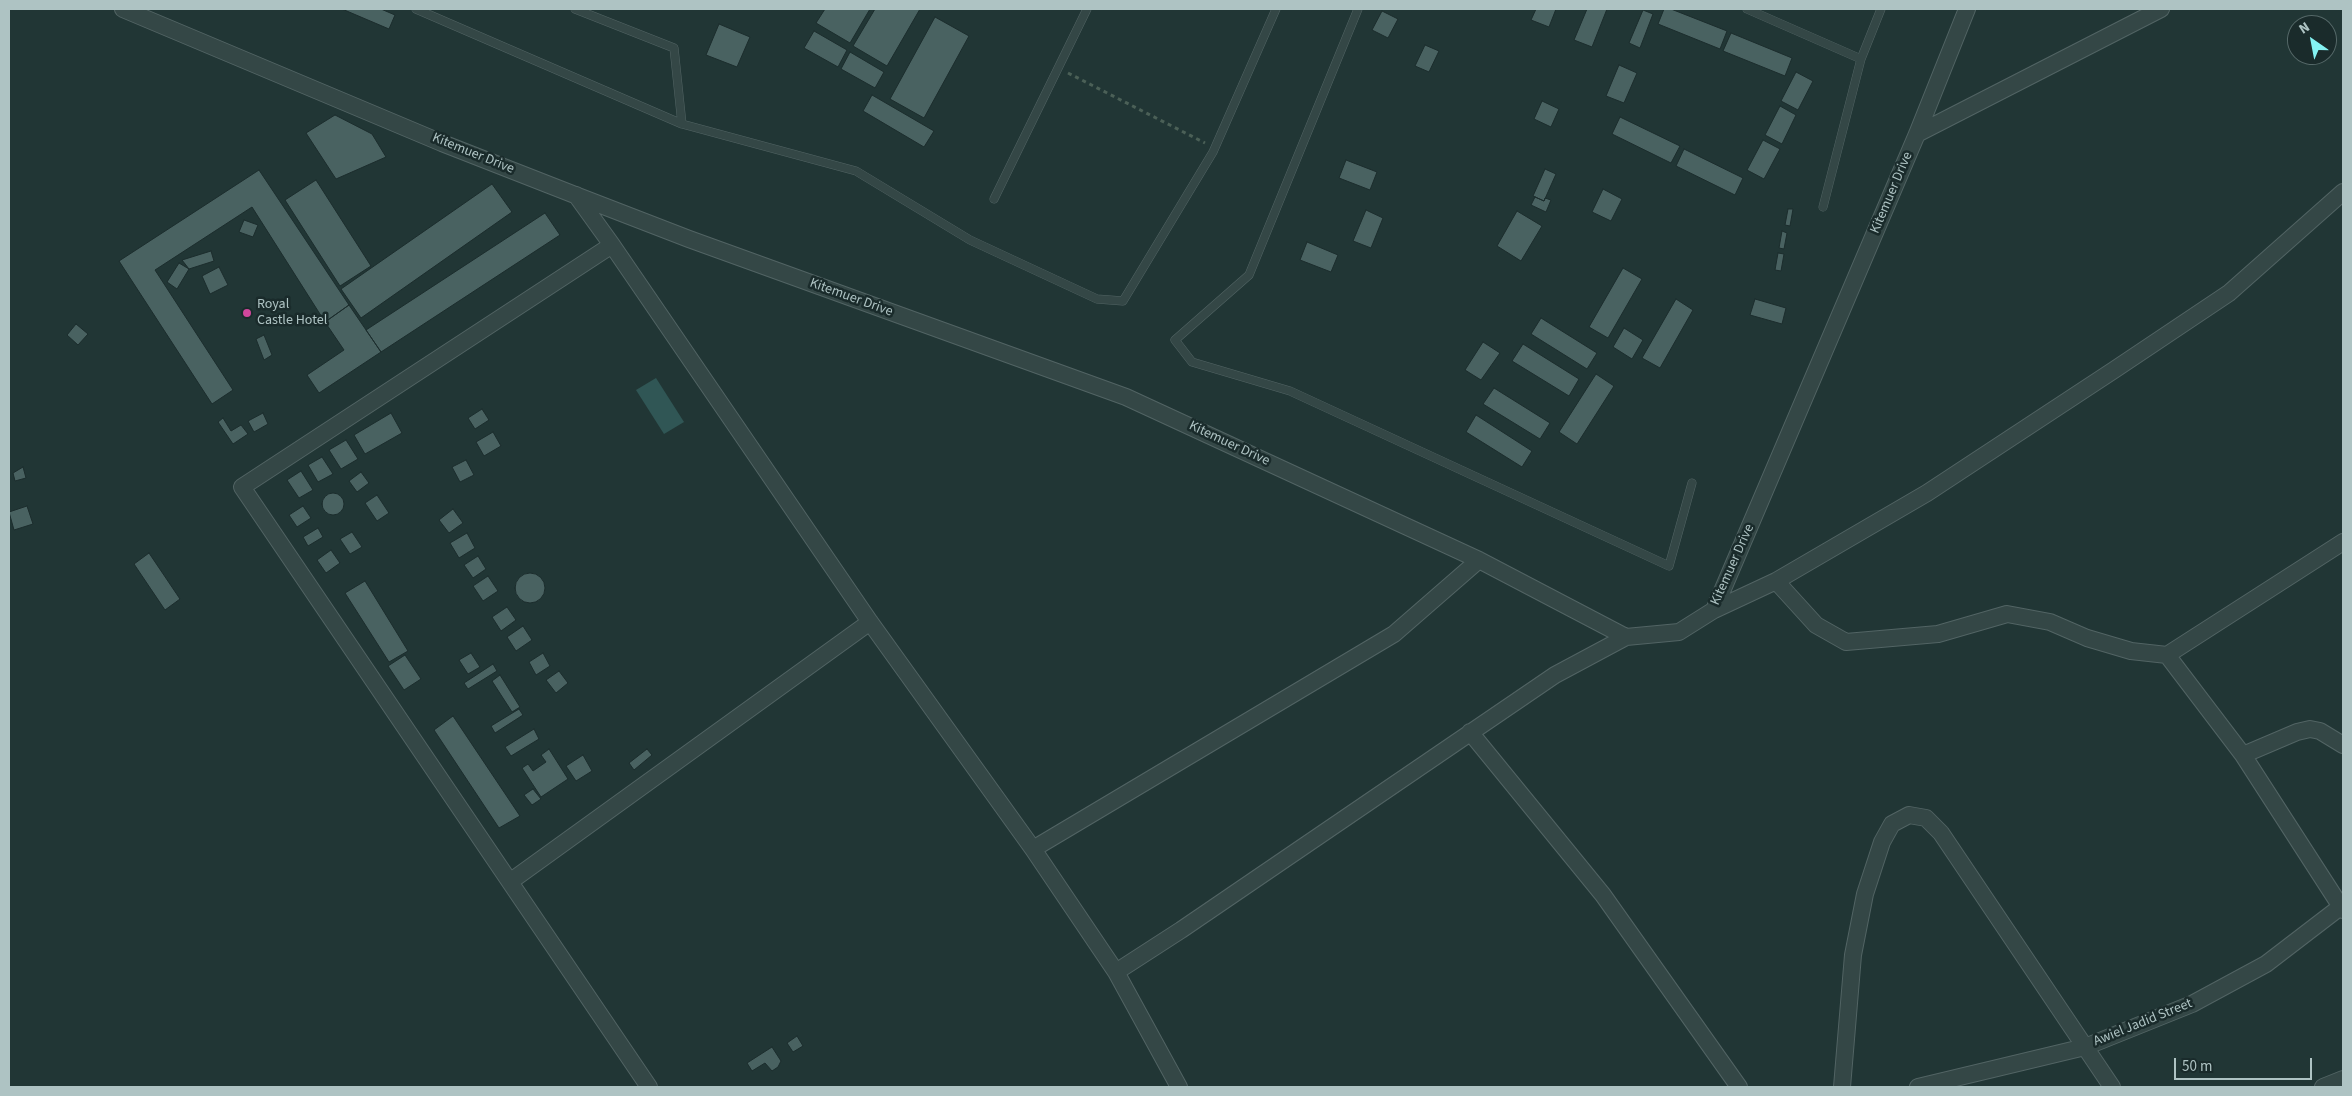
<!DOCTYPE html>
<style>
body{margin:0}
#map{position:relative;width:2352px;height:1096px;overflow:hidden;background:#213635;font-family:"Source Sans 3",sans-serif}
canvas{display:block}
.frame{position:absolute;inset:0;border:10px solid #aec3c3;pointer-events:none}
.north{position:absolute;left:2287px;top:15px;width:50px;height:50px;box-sizing:border-box;background:#1a2b2b;border:1px solid #556868;border-radius:50%;rotate:327deg;font-size:14px;font-weight:700;line-height:20px;text-align:center;color:#aec3c3}
.north::after{content:'';display:block;margin:auto;width:18px;height:22px;background:#84f2f2;clip-path:polygon(50% 0,100% 100%,50% 72%,0 100%)}
.scale{position:absolute;left:2174px;top:1058px;width:138px;height:22px;box-sizing:border-box;border:2px solid #aec3c3;border-top:0;padding-left:6px;font-size:15px;line-height:18px;white-space:nowrap;color:#aec3c3;-webkit-text-stroke:4px #1a2b2b;paint-order:stroke}
</style>
<div id="map">
<canvas width="2352" height="1096"></canvas>
<div class="frame"></div>
<div class="north">N</div>
<div class="scale">50 m</div>
</div>
<script>
const ctx = document.querySelector('canvas').getContext('2d');
ctx.lineJoin = 'round';
function paint(path, color) { ctx.fillStyle = color; ctx.fill(path, 'evenodd'); }
const poly = rows => new Path2D(rows.map(r => 'M' + r).join(''));
function strokePath(path, color, width, dash) { ctx.strokeStyle = color; ctx.lineWidth = width; ctx.lineCap = dash ? 'butt' : 'round'; ctx.setLineDash(dash || []); ctx.stroke(path); }
function label(font, color, halo, rows, align = 'center') {
  ctx.font = font + ' "Source Sans 3",sans-serif'; ctx.lineWidth = 5; ctx.setLineDash([]); ctx.textBaseline = 'middle'; ctx.strokeStyle = halo; ctx.fillStyle = color; for (const [text, x, y, turn = 0] of rows) {
    ctx.save(); ctx.translate(x, y); ctx.rotate((+turn || 0) * Math.PI / 180); ctx.textAlign = isNaN(turn) ? turn : align; if (halo) ctx.strokeText(text, 0, 0); ctx.fillText(text, 0, 0); ctx.restore();
  }
}
const water = poly([
 [656,378,684,422,664,434,636,390]
]);
const building = poly([
 [342,9,381,9,395,15,389,29,342,9],
 [825,9,870,9,850,43,816,23,825,9],
 [875,9,920,9,887,66,853,46,875,9],
 [1536,9,1556,9,1549,27,1531,20,1536,9],
 [1607,9,1592,47,1574,40,1587,9,1607,9],
 [1664,9,1671,9,1727,31,1720,49,1658,24,1664,9],
 [1643,10,1653,14,1640,48,1629,43,1643,10],
 [1382,11,1398,19,1388,38,1372,30,1382,11],
 [935,17,969,36,924,118,890,99,935,17],
 [719,24,750,37,737,67,706,55,719,24],
 [814,31,847,50,838,67,804,48,814,31],
 [1731,33,1792,58,1785,76,1723,51,1731,33],
 [1425,45,1439,51,1429,72,1415,66,1425,45],
 [850,52,884,72,875,88,841,69,850,52],
 [1619,65,1637,73,1624,103,1606,96,1619,65],
 [1796,72,1813,81,1798,110,1781,101,1796,72],
 [872,95,934,131,924,147,863,111,872,95],
 [1542,101,1559,109,1551,127,1534,119,1542,101],
 [1780,106,1796,115,1782,144,1765,135,1780,106],
 [335,115,372,134,386,157,336,179,306,133,335,115],
 [1620,117,1680,146,1671,163,1612,134,1620,117],
 [1763,140,1780,149,1764,179,1747,170,1763,140],
 [1684,149,1743,178,1735,195,1676,166,1684,149],
 [1346,160,1377,172,1370,190,1339,178,1346,160],
 [1545,169,1556,174,1544,201,1533,196,1545,169],
 [259,170,349,305,325,322,252,207,155,270,233,390,212,404,119,261,259,170],
 [316,180,371,266,340,286,285,200,316,180],
 [492,184,512,212,361,318,341,289,492,184],
 [1603,189,1622,199,1611,221,1592,212,1603,189],
 [1535,197,1544,201,1545,198,1551,200,1546,212,1531,205,1535,197],
 [1788,209,1793,209,1790,226,1785,225,1788,209],
 [1366,210,1383,218,1371,248,1353,241,1366,210],
 [1517,211,1542,226,1521,261,1497,246,1517,211],
 [545,213,560,235,381,352,366,330,545,213],
 [244,220,258,225,253,237,239,232,244,220],
 [1782,231,1787,233,1784,249,1779,248,1782,231],
 [1307,242,1338,255,1331,272,1300,260,1307,242],
 [211,251,214,261,189,269,182,260,211,251],
 [1778,253,1784,254,1781,271,1775,270,1778,253],
 [179,263,189,269,177,289,167,282,179,263],
 [219,267,228,285,210,294,202,276,219,267],
 [1623,268,1642,279,1608,338,1589,327,1623,268],
 [1676,299,1693,310,1660,368,1642,358,1676,299],
 [1755,299,1786,308,1782,324,1750,315,1755,299],
 [349,305,381,352,319,393,307,375,344,350,325,322,349,305],
 [1541,318,1597,353,1587,369,1531,334,1541,318],
 [76,324,88,334,78,345,67,335,76,324],
 [1624,328,1643,340,1632,359,1613,347,1624,328],
 [264,335,272,355,264,360,256,339,264,335],
 [1483,342,1500,353,1481,380,1465,370,1483,342],
 [1523,344,1579,379,1569,396,1512,361,1523,344],
 [1596,374,1614,386,1577,444,1559,432,1596,374],
 [1494,388,1550,423,1540,439,1483,404,1494,388],
 [482,409,489,420,475,429,468,418,482,409],
 [263,413,268,424,254,432,248,421,263,413],
 [391,413,402,433,365,454,354,435,391,413],
 [1476,415,1532,451,1522,467,1466,432,1476,415],
 [223,418,231,431,241,425,248,434,233,444,218,422,223,418],
 [493,432,501,446,484,456,476,442,493,432],
 [346,440,358,459,341,469,329,450,346,440],
 [322,457,333,474,318,482,308,465,322,457],
 [466,460,474,475,460,482,452,467,466,460],
 [23,467,26,478,15,481,13,473,23,467],
 [301,471,313,490,299,498,287,480,301,471],
 [361,472,369,483,357,492,349,481,361,472],
 '322 504a11 11 0 1 1 22 0a11 11 0 1 1-22 0Z',
 [377,495,389,513,377,521,365,503,377,495],
 [27,506,33,524,14,530,9,512,27,506],
 [303,506,311,518,297,527,289,515,303,506],
 [453,509,463,523,449,533,439,520,453,509],
 [318,528,323,537,308,546,303,537,318,528],
 [352,532,362,547,350,554,340,539,352,532],
 [467,533,475,548,459,558,450,543,467,533],
 [331,550,340,563,326,573,317,560,331,550],
 [149,553,180,599,165,610,134,564,149,553],
 [478,556,486,569,473,578,464,565,478,556],
 '515 588a15 15 0 1 1 30 0a15 15 0 1 1-30 0Z',
 [488,576,498,591,483,601,473,586,488,576],
 [365,581,408,651,389,662,345,593,365,581],
 [507,607,516,620,501,631,492,617,507,607],
 [523,626,532,640,516,651,507,637,523,626],
 [471,653,480,667,468,674,459,660,471,653],
 [543,653,550,666,536,675,529,662,543,653],
 [405,655,421,679,404,690,388,666,405,655],
 [493,664,497,671,468,689,464,683,493,664],
 [559,671,568,683,556,693,546,680,559,671],
 [500,675,520,707,512,712,492,681,500,675],
 [519,709,523,715,495,733,491,726,519,709],
 [453,716,520,816,499,828,434,730,453,716],
 [534,729,539,739,511,756,505,747,534,729],
 [549,749,568,779,541,797,522,768,528,764,533,771,546,762,541,755,549,749],
 [647,749,652,755,634,770,629,763,647,749],
 [583,755,592,771,576,781,566,766,583,755],
 [533,789,541,799,532,805,524,795,533,789],
 [797,1036,803,1046,793,1052,787,1043,797,1036],
 [772,1047,781,1061,778,1067,772,1071,765,1063,752,1071,747,1063,772,1047]
]);
const path = poly([
 [1068,73,1205,143]
]);
const lane = poly([
 [416,9,682,124,856,171,970,240,1097,299,1123,301,1213,152,1276,9],
 [575,9,674,48,682,124],
 [1358,9,1249,275,1175,340,1192,362,1290,391,1669,566,1692,483],
 [1747,9,1861,59],
 [994,199,1087,9],
 [1823,207,1861,59,1881,9]
]);
const street = poly([
 [123,9,442,143,575,195,689,239,1126,397,1479,560,1626,637,1679,632,1714,610,1917,134,1967,9],
 [1917,134,2161,9],
 [576,195,612,245,870,622,1033,849,1116,972,1179,1087],
 [612,245,242,487,649,1087],
 [1776,581,1816,625,1846,642,1938,634,2007,614,2050,622,2087,638,2131,651,2167,655,2343,542],
 [1714,610,1776,581,1927,493,2114,370,2229,293,2343,192],
 [2167,655,2243,755,2343,910],
 [1470,732,1603,895,1739,1087],
 [2243,755,2297,732,2310,729,2320,731,2343,745],
 [1033,849,1394,634,1479,560],
 [511,881,870,622],
 [1116,972,1181,930,1555,675,1626,637],
 [1842,1087,1853,955,1865,894,1882,842,1892,824,1909,815,1926,818,1941,833,2112,1087],
 [1918,1087,2085,1047,2192,1004,2266,964,2343,905],
 [2323,1087,2343,1079]
]);
const markers = [
 [247,313,5,"#d1479c"]
];
const streetNames = [
 ["Kitemuer Drive",473,154,22],
 ["Kitemuer Drive",1892,193,-67],
 ["Kitemuer Drive",851,298,20],
 ["Kitemuer Drive",1229,444,25],
 ["Kitemuer Drive",1733,565,-66],
 ["Awiel Jadid Street",2143,1023,-22]
];
const poiNames = [
 ["Royal",257,305],
 ["Castle Hotel",257,321]
];
paint(water, '#305655');
paint(building, '#496261');
strokePath(building, '#1c2d2d', 1);
strokePath(lane, '#526464', 9);
strokePath(street, '#526464', 18);
strokePath(path, '#4b6057', 3, [4, 4]);
strokePath(lane, '#344746', 8);
strokePath(street, '#344746', 16);
for (const [x, y, r, color] of markers) { const dot = new Path2D(); dot.arc(x, y, r, 0, 2 * Math.PI); ctx.fillStyle = color; ctx.fill(dot); strokePath(dot, '#1a2b2b', 2); }
label('14px', '#aec3c3', '#1a2b2b', streetNames);
label('14px', '#aec3c3', '#1a2b2b', poiNames, 'left');
</script>
